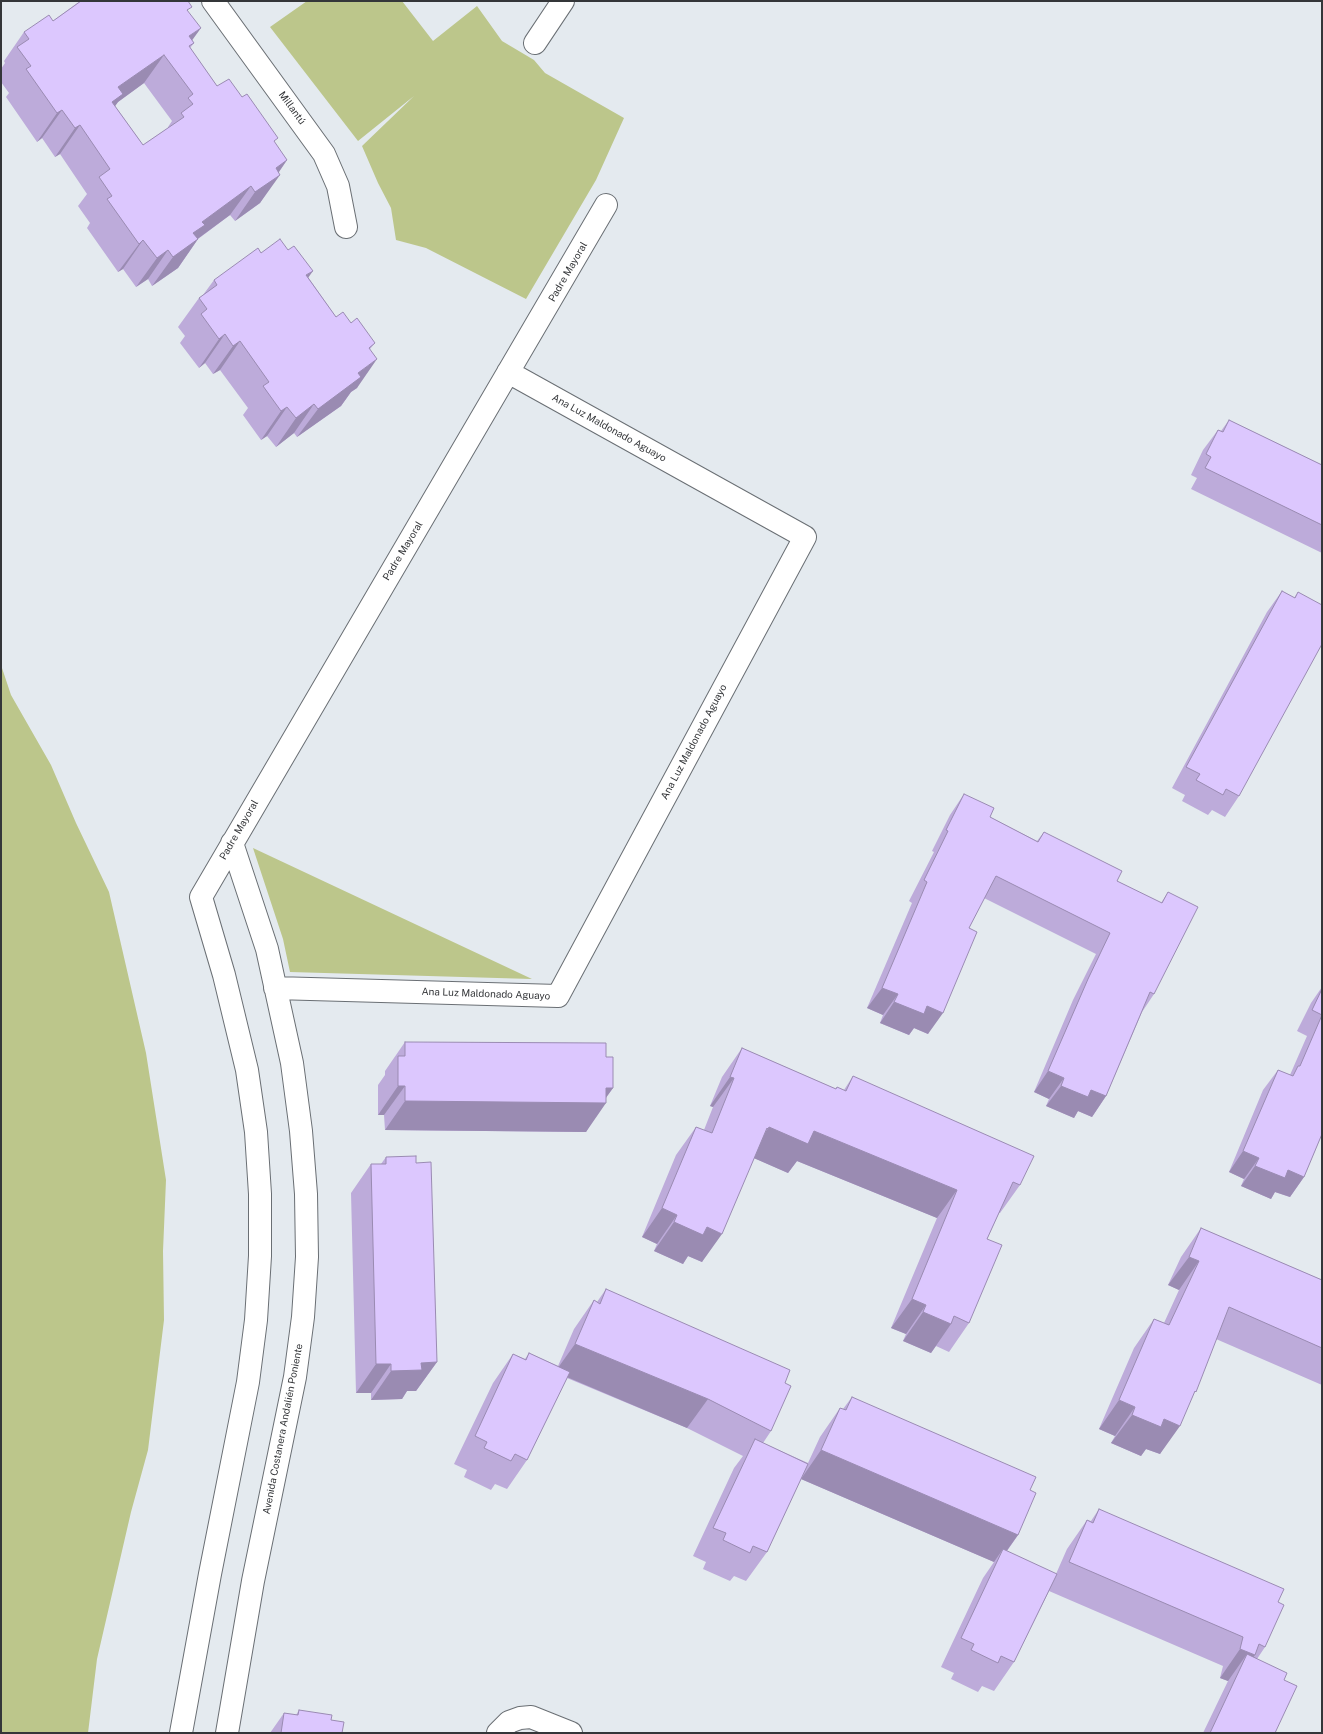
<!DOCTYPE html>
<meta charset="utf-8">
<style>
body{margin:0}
#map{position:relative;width:1323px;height:1734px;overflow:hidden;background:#e4eaef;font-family:"Public Sans",sans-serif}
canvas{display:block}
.frame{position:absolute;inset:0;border:2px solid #343639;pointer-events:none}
</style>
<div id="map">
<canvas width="1323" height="1734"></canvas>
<div class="frame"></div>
</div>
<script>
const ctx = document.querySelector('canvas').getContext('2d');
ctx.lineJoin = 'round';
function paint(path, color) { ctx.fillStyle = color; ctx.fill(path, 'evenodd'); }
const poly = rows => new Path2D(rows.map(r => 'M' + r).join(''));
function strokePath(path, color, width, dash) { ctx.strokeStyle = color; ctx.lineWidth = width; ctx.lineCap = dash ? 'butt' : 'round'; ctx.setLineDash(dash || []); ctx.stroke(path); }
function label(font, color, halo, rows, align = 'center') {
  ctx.font = font + ' "Public Sans",sans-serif'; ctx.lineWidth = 4; ctx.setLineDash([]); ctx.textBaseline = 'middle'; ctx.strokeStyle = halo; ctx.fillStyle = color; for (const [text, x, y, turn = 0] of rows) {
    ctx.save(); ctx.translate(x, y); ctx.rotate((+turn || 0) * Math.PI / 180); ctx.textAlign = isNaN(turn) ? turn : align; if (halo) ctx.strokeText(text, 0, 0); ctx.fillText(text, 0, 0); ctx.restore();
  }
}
const green = poly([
 [307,1,402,1,433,41,477,6,502,41,534,60,545,73,624,118,596,180,526,299,426,248,396,240,391,208,378,183,362,146,414,96,358,141,270,27],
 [1,665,11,695,51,765,76,823,109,892,146,1053,166,1180,163,1251,164,1320,148,1450,131,1512,97,1659,88,1733,1,1733],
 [253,848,532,979,290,972,283,939]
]);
const street = poly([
 [213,1,324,154,338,186,346,227],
 [535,43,563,1],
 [275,988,558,996,805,537,508,372],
 [181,1733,210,1574,248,1382,256,1320,260,1256,260,1194,256,1132,247,1070,224,975,201,897,606,205],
 [227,1733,253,1581,295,1377,303,1317,307,1257,306,1194,301,1131,292,1063,267,949,232,843],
 [498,1733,509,1722,520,1718,531,1717,571,1733]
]);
const wall = poly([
 [80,1,188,1,188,12,192,40,194,43,190,48,217,86,275,143,287,160,279,172,260,203,235,221,230,215,198,239,178,268,152,286,148,279,136,287,123,269,118,272,87,228,90,223,78,206,87,194,60,154,55,157,42,138,37,142,6,97,9,93,1,82,1,69,5,63,4,61,24,32,53,21],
 [144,83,172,121,168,127,168,128,143,145,115,106,118,102],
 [261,253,308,277,336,317,351,323,375,343,370,349,357,388,351,392,341,406,297,437,294,433,276,447,267,436,261,440,243,415,248,408,220,370,213,374,205,363,199,368,180,343,185,336,178,327,199,298,203,295,214,280],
 [1229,420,1322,465,1322,553,1191,489,1197,478,1191,475,1203,450,1218,430,1221,431],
 [1282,591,1294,598,1298,592,1239,796,1225,817,1212,810,1208,815,1182,801,1185,795,1172,788,1267,612],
 [964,794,990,817,1037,841,1044,832,1117,881,1161,903,1168,892,1154,994,1142,1012,1106,1096,1092,1117,1078,1111,1074,1118,1046,1106,1049,1099,1034,1092,1073,1000,1096,954,984,898,969,928,928,1034,914,1028,909,1035,880,1023,883,1015,867,1008,912,903,909,901,934,852,932,851,950,815],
 [1322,987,1322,1134,1304,1177,1290,1197,1275,1192,1271,1199,1241,1186,1244,1179,1229,1172,1263,1090,1278,1070,1290,1075,1307,1036,1297,1031,1311,1003],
 [405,1042,606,1057,613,1088,606,1098,586,1132,385,1130,384,1115,378,1115,378,1085,385,1075,385,1071],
 [742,1048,836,1089,837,1087,844,1090,853,1076,1020,1185,1000,1213,999,1213,987,1239,969,1323,949,1352,936,1346,931,1353,903,1341,906,1334,891,1328,937,1218,797,1161,788,1173,754,1158,702,1262,688,1256,683,1264,654,1251,657,1244,642,1237,676,1155,696,1127,704,1130,713,1107,710,1106,722,1077],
 [386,1157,416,1163,437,1362,416,1391,407,1391,402,1399,371,1400,371,1393,356,1393,351,1193,371,1164,381,1164],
 [1201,1228,1322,1280,1322,1385,1216,1339,1192,1398,1160,1454,1146,1449,1141,1456,1111,1443,1115,1436,1099,1429,1134,1348,1154,1319,1164,1323,1179,1290,1168,1285,1181,1257],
 [606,1289,785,1383,771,1431,763,1443,808,1463,820,1437,840,1408,843,1409,852,1397,1030,1490,1018,1535,1007,1551,1056,1574,1067,1549,1087,1520,1091,1521,1099,1509,1278,1602,1265,1647,1257,1659,1284,1680,1275,1733,1203,1733,1228,1681,1220,1678,1223,1666,1049,1591,1014,1662,994,1691,982,1686,978,1692,951,1679,954,1673,941,1667,983,1578,994,1562,801,1479,767,1552,746,1581,734,1576,730,1581,703,1569,706,1562,693,1556,734,1468,743,1456,687,1428,567,1378,527,1460,507,1489,495,1484,491,1490,464,1477,467,1470,454,1464,493,1383,513,1354,525,1359,529,1353,558,1366,574,1329,594,1300,597,1302],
 [299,1710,331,1720,342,1733,270,1733,284,1713,296,1715]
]);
const shadedWall = poly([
 [201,28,180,57,189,36],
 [164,55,144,83,118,102,103,123,118,87],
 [62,110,42,138,37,142,57,113],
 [80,125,60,154,55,157,75,128],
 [287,160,274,179,280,175,260,203,235,221,255,192,276,168],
 [251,186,230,215,192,243,198,239,178,268,152,286,173,257,193,233,202,222],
 [143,240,123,269,118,272,139,244],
 [168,250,148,279,136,287,157,258],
 [313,271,292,300,306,275],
 [225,334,205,363,199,368,219,339],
 [240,341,220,370,213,374,233,346],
 [377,359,357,388,351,392,341,406,297,437,318,409,358,373],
 [314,404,294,433,276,447,296,418],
 [287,407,267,436,261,440,281,411],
 [882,988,898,994,883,1015,867,1008],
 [894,1002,927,1006,943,1013,928,1034,914,1028,909,1035,880,1023],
 [1048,1071,1064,1078,1049,1099,1034,1092],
 [730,1077,734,1078,713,1107,710,1106],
 [398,1086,405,1086,384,1115,378,1115],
 [1061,1086,1091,1090,1106,1096,1092,1117,1078,1111,1074,1118,1046,1106],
 [606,1088,613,1088,602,1103,606,1103,586,1132,385,1130,405,1101],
 [769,1127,814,1131,957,1190,937,1218,797,1161,788,1173,749,1156],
 [1243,1151,1259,1158,1244,1179,1229,1172],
 [1255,1166,1288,1170,1304,1177,1290,1197,1275,1192,1271,1199,1241,1186],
 [662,1208,677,1215,657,1244,642,1237],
 [674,1222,707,1227,722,1234,702,1262,688,1256,683,1264,654,1251],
 [1189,1257,1199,1261,1179,1290,1168,1285],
 [912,1299,926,1305,906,1334,891,1328],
 [923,1312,951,1324,931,1353,903,1341],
 [575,1344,708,1399,687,1428,555,1372],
 [437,1362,416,1391,407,1391,402,1399,371,1400,391,1371,421,1363],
 [376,1364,391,1364,371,1393,356,1393],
 [1119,1400,1135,1407,1115,1436,1099,1429],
 [1132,1415,1164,1419,1180,1426,1160,1454,1146,1449,1141,1456,1111,1443],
 [821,1450,1018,1535,998,1563,1003,1549,994,1562,801,1479],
 [1240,1649,1255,1655,1235,1683,1247,1654,1228,1681,1220,1678]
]);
const building = poly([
 [81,1,188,1,192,7,187,10,201,28,189,36,194,43,189,46,217,86,229,79,242,97,247,94,278,138,274,141,287,160,276,168,280,175,255,192,251,186,202,222,205,225,193,233,198,239,173,257,168,250,157,258,143,240,139,244,107,199,112,196,99,177,110,169,80,125,75,128,62,110,57,113,26,69,31,66,17,47,29,39,24,32,49,15,53,21,81,1],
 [164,55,193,94,188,98,193,104,181,113,184,117,143,145,112,102,123,94,118,87,164,55],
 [280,239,288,250,294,246,313,271,306,275,336,317,343,312,351,323,357,318,375,343,369,348,377,359,358,373,361,377,318,409,314,404,296,418,287,407,281,411,263,386,269,382,240,341,233,346,225,334,219,339,201,314,207,309,199,298,217,285,214,280,258,248,261,253,280,239],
 [1229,420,1322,465,1322,525,1205,468,1211,457,1206,454,1218,430,1223,432,1229,420],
 [1282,591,1295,598,1298,592,1322,605,1322,644,1239,796,1226,789,1223,795,1196,780,1200,774,1186,767,1282,591],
 [964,794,994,808,990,817,1038,842,1044,832,1122,871,1117,881,1162,903,1168,892,1198,907,1154,994,1150,992,1106,1096,1091,1090,1088,1097,1061,1086,1064,1078,1048,1071,1088,979,1110,933,996,876,969,928,977,932,943,1013,927,1006,924,1014,894,1002,898,994,882,988,927,882,924,880,948,831,946,830,964,794],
 [1322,989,1322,1134,1304,1177,1288,1170,1285,1178,1255,1166,1259,1158,1243,1151,1278,1070,1293,1076,1298,1066,1300,1066,1322,1015,1312,1010,1322,989],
 [405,1042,606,1043,606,1057,613,1057,613,1088,606,1088,606,1103,405,1101,405,1086,398,1086,398,1056,405,1056,405,1042],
 [742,1048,836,1089,837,1087,846,1091,853,1076,1034,1156,1020,1185,1013,1182,987,1239,1002,1245,969,1323,954,1316,951,1324,923,1312,926,1305,912,1299,957,1190,814,1131,808,1144,769,1127,768,1129,767,1128,722,1234,707,1227,703,1235,674,1222,677,1215,662,1208,696,1127,712,1133,734,1078,730,1077,742,1048],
 [416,1156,416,1163,431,1162,437,1362,421,1363,422,1370,391,1371,391,1364,376,1364,371,1164,386,1164,386,1157,416,1156],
 [1201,1228,1322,1280,1322,1348,1229,1307,1196,1392,1195,1391,1180,1426,1164,1419,1161,1427,1132,1415,1135,1407,1119,1400,1154,1319,1169,1325,1199,1261,1189,1257,1201,1228],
 [606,1289,790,1370,785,1383,791,1386,771,1431,708,1399,575,1344,594,1300,600,1304,606,1289],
 [529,1353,570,1372,527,1460,515,1454,511,1461,484,1448,487,1442,475,1436,513,1354,526,1360,529,1353],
 [852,1397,1036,1477,1030,1490,1036,1493,1018,1535,821,1450,840,1408,846,1410,852,1397],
 [755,1439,808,1464,767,1552,753,1546,750,1553,723,1540,726,1533,713,1528,755,1439],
 [1099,1509,1284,1589,1278,1602,1284,1605,1265,1647,1259,1644,1255,1655,1240,1649,1243,1637,1069,1562,1087,1520,1093,1523,1099,1509],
 [1003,1549,1057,1574,1014,1662,1001,1656,998,1663,971,1650,974,1644,961,1638,1003,1549],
 [1247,1654,1287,1673,1284,1680,1297,1686,1275,1733,1210,1733,1247,1654],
 [299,1710,332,1715,331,1720,344,1722,342,1733,281,1733,284,1713,298,1715,299,1710]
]);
const streetNames = [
 ["Millantú",292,108,54],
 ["Padre Mayoral",568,272,-60],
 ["Ana Luz Maldonado Aguayo",609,428,29],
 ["Padre Mayoral",403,551,-59],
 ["Ana Luz Maldonado Aguayo",694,742,-62],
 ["Padre Mayoral",239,830,-60],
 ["Ana Luz Maldonado Aguayo",486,994,2],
 ["Avenida Costanera Andalién Poniente",283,1429,-79]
];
paint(green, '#bcc68b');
strokePath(street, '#6a6f74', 24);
strokePath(street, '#fff', 22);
paint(wall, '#bdabda');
paint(shadedWall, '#9a8bb2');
paint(building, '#dcc7fe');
strokePath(building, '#9a8bb2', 1);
label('10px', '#343639', '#fff', streetNames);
</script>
